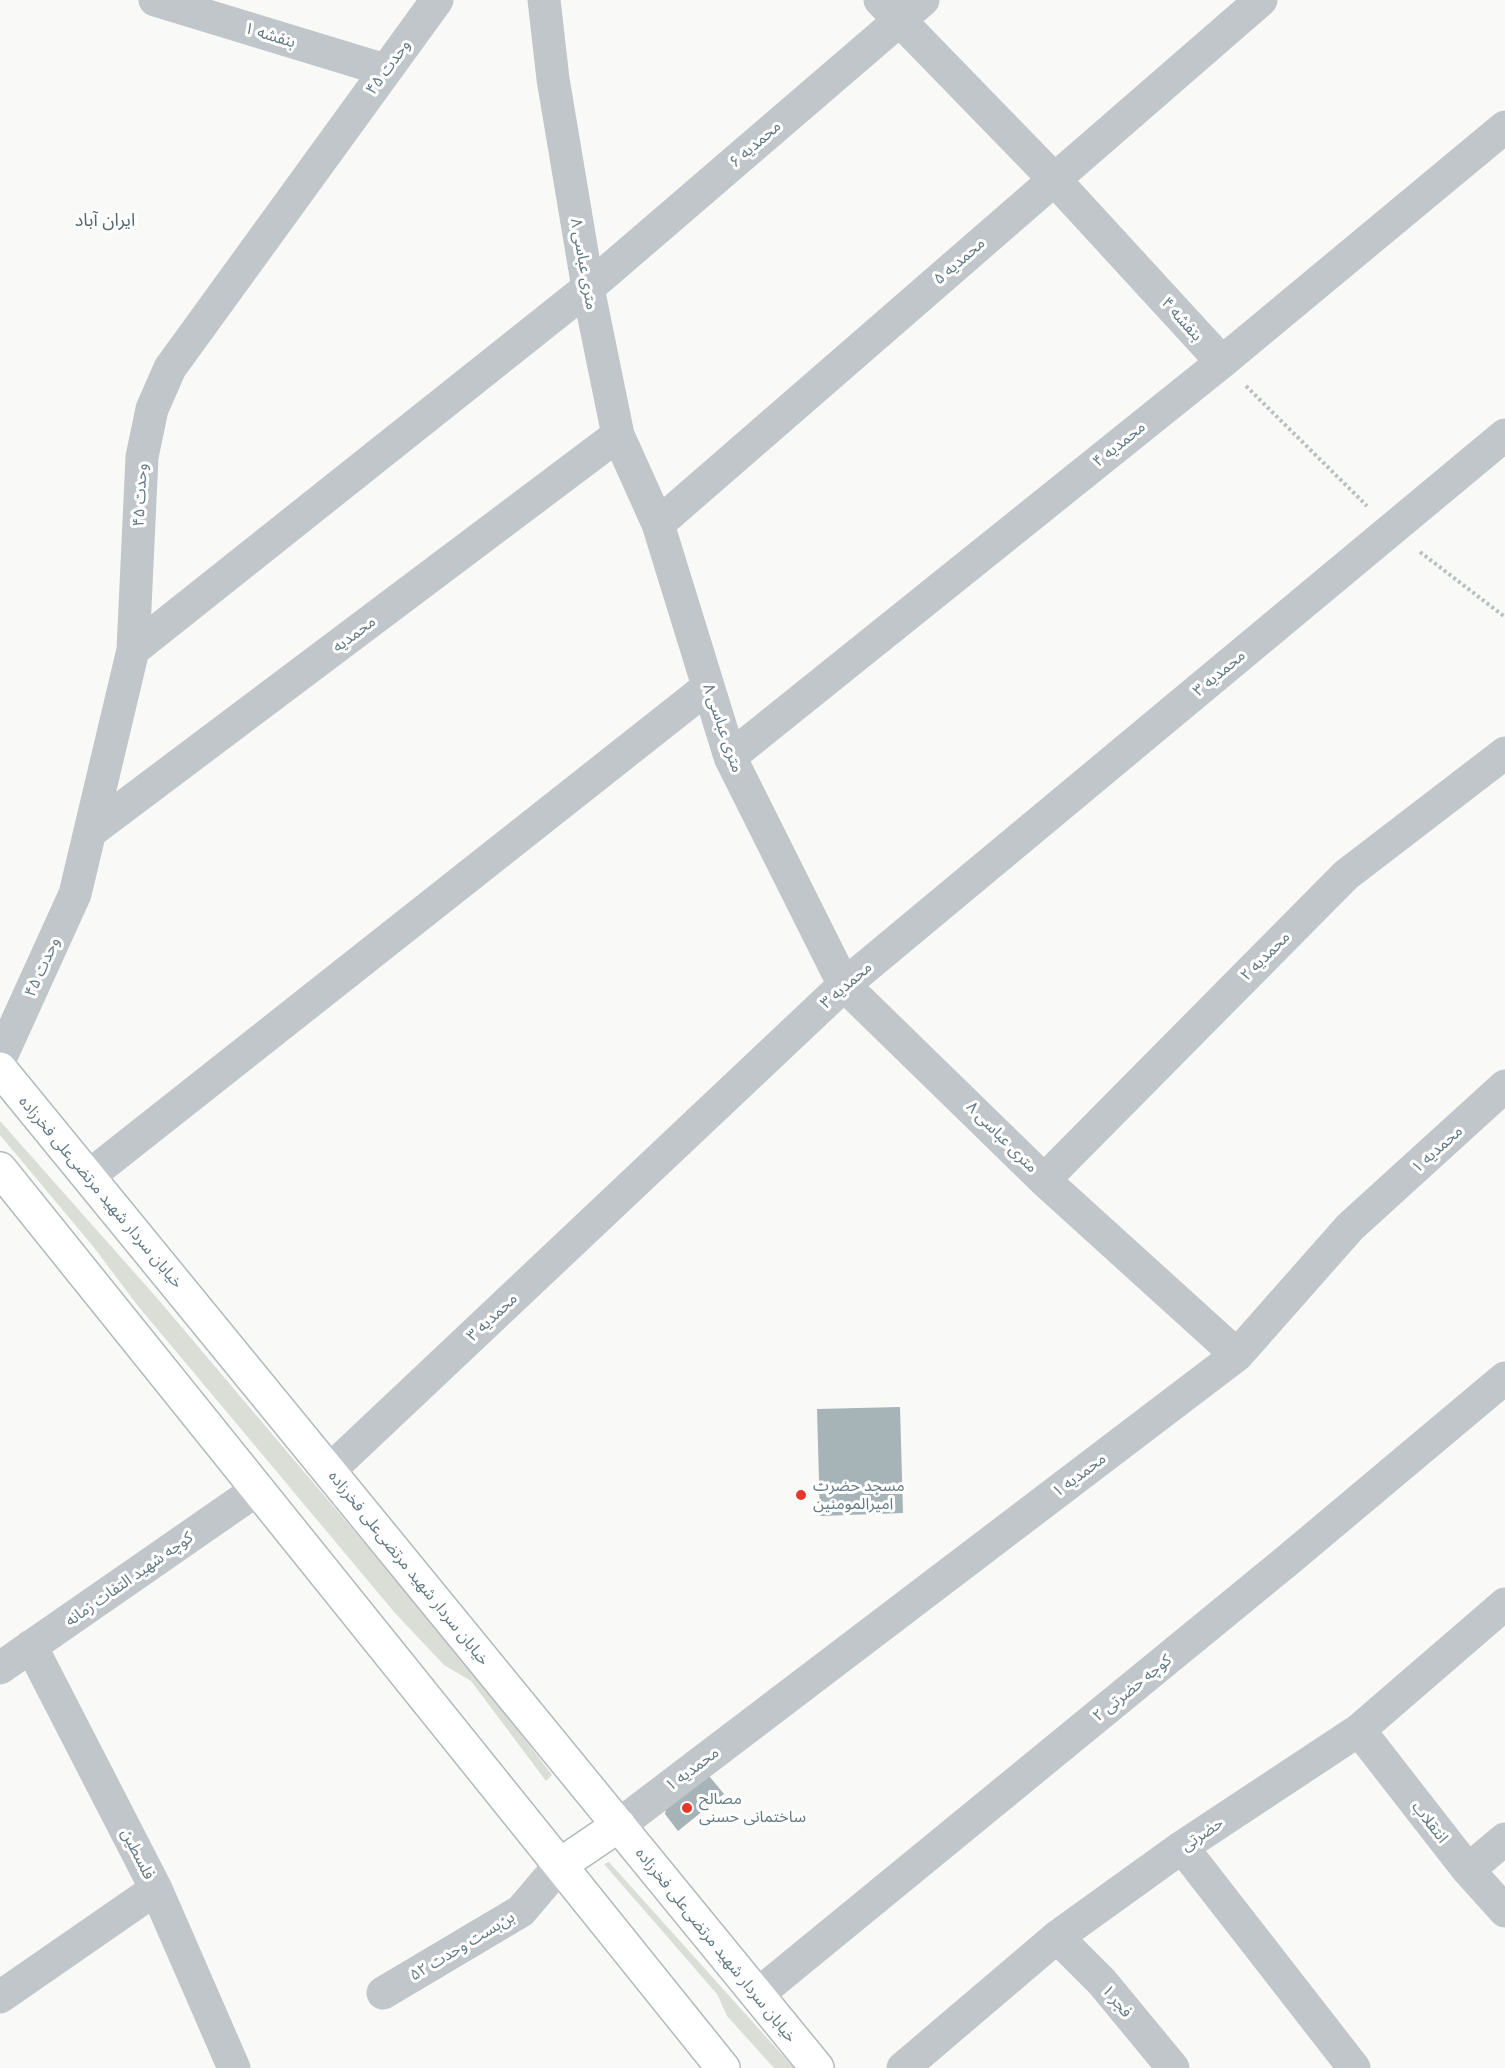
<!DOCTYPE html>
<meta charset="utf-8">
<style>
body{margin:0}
canvas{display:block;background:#f9f9f7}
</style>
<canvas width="1505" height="2068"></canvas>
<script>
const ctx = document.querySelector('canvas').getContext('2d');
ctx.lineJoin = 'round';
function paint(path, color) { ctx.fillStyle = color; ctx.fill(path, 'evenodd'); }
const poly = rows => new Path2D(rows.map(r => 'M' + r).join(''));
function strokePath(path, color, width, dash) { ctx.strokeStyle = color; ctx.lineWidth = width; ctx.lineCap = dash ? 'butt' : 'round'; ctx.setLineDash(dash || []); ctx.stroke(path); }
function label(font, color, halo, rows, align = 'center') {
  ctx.font = font + ' Lato,"Noto Sans Arabic",sans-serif'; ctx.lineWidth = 6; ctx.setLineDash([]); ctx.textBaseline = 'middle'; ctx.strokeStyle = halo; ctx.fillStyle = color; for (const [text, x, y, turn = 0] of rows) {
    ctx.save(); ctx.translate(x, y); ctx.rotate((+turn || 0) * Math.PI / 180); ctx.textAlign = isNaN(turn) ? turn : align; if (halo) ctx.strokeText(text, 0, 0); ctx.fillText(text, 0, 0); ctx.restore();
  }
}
const green = poly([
 [0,1121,157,1298,476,1675,552,1775,546,1781,471,1681,444,1665,395,1613,138,1306,92,1245,0,1135],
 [609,1862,794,2068,774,2068,727,2016,717,1994,604,1864]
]);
const building = poly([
 [900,1407,903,1513,820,1516,817,1409],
 [705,1771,724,1794,678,1831,665,1814,667,1801]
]);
const path = poly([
 [1246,386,1367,506],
 [1420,552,1505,617]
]);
const minor = poly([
 [155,0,385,70],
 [544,0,553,79,588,288,618,435,658,524,730,757,844,985,1044,1180,1237,1355],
 [880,0,1053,178,1222,362],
 [658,524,1261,0],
 [133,650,588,288,923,0],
 [730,757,1222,362,1505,127],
 [90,832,618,435],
 [0,1059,75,894,133,650,142,457,152,409,170,368,437,0],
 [89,1176,708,687],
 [1044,1180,1346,875,1505,753],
 [329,1471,844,985,1505,435],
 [31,1646,156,1889,234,2068],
 [0,1668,258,1489],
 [1359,1730,1468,1870,1505,1911],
 [619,1825,1237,1355,1350,1227,1505,1086],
 [1182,1847,1354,2068],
 [1468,1870,1505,1839],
 [1057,1937,1102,1982,1173,2068],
 [383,1993,521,1911,560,1865],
 [757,1995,1288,1560,1505,1378],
 [0,1997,156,1889],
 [903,2068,1057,1937,1182,1847,1359,1730,1505,1604]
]);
const major = poly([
 [0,1069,817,2068],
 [0,1169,723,2068],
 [560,1865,619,1825]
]);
const markers = [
 [801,1495,6,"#e83728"],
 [687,1808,6,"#e83728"]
];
const streetNames = [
 ["بنفشه ۱",270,35,17],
 ["وحدت ۴۵",388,67,-54],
 ["محمدیه ۶",755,144,-41],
 ["محمدیه ۵",959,261,-41],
 ["۸ متری عباسی",584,264,80],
 ["بنفشه ۴",1182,319,48],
 ["محمدیه ۴",1119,444,-39],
 ["وحدت ۴۵",140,495,-87],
 ["محمدیه",354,634,-37],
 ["محمدیه ۳",1219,673,-40],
 ["۸ متری عباسی",723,728,71],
 ["محمدیه ۲",1265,956,-45],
 ["وحدت ۴۵",42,967,-66],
 ["محمدیه ۳",846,985,-41],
 ["۸ متری عباسی",1002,1137,45],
 ["محمدیه ۱",1437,1149,-42],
 ["خیابان سردار شهید مرتضی‌علی فخرزاده",101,1192,50],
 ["محمدیه ۳",492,1317,-43],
 ["محمدیه ۱",1079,1475,-37],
 ["خیابان سردار شهید مرتضی‌علی فخرزاده",409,1568,51],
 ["کوچه شهید التفات زمانه",129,1579,-35],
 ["کوچه حضرتی ۲",1132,1688,-39],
 ["محمدیه ۱",692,1769,-37],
 ["انتقلاب",1430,1822,52],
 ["حضرتی",1202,1834,-34],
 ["فلسطین",138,1854,63],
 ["خیابان سردار شهید مرتضی‌علی فخرزاده",716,1945,51],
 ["بن‌بست وحدت ۵۲",462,1946,-31],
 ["فجر ۱",1117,2001,50]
];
const poiNames = [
 ["مسجد حضرت",813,1486],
 ["امیرالمومنین",813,1504],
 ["مصالح",699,1799],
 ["ساختمانی حسنی",699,1817]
];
const neighbourhoodNames = [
 ["ایران آباد",105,220]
];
paint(green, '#daded6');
paint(building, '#a6b3b7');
strokePath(major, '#b3babe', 36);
strokePath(path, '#babfc1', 4, [3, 3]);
strokePath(minor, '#c0c6c9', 33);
strokePath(major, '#fff', 33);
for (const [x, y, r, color] of markers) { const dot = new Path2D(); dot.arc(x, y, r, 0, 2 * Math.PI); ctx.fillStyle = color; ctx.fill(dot); strokePath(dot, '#fff', 2); }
label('16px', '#637a83', '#fff', streetNames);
label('16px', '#637a83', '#fff', poiNames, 'left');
label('18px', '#56676e', '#fff', neighbourhoodNames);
</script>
